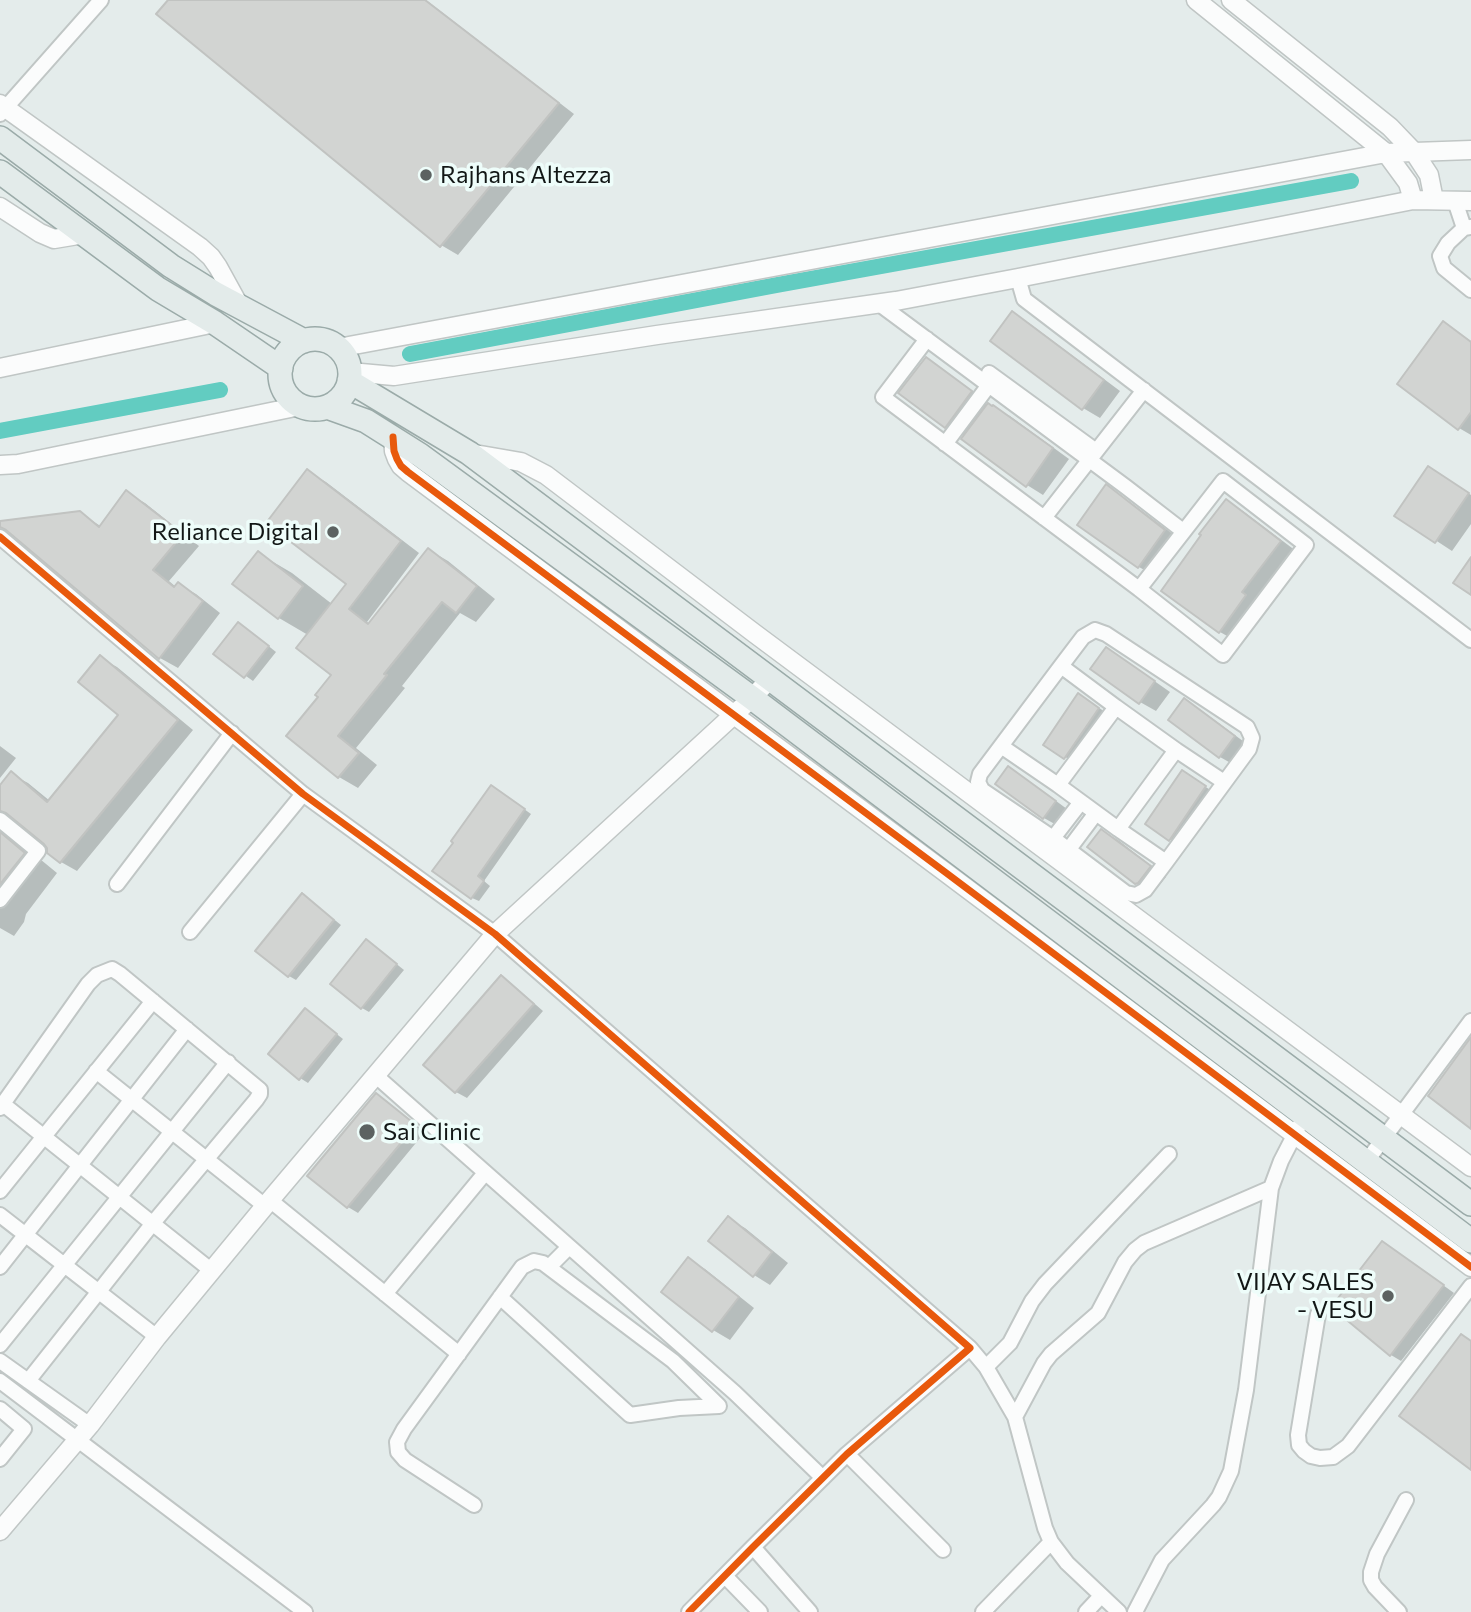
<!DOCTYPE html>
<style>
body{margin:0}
canvas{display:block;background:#e4eceb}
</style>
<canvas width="1471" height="1612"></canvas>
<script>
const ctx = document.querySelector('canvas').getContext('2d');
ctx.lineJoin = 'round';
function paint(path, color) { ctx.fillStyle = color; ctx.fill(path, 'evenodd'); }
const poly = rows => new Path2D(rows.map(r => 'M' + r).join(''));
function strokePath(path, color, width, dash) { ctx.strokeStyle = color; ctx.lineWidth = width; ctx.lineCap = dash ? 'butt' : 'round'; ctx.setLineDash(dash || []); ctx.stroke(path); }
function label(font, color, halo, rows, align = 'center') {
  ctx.font = font + ' Commissioner,sans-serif'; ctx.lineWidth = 7; ctx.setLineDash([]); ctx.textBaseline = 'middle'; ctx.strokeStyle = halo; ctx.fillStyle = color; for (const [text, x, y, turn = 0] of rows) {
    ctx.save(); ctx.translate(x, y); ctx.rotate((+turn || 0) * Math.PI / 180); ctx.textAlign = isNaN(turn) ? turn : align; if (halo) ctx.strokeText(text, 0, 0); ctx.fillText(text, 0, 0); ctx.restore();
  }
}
const shadow = poly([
 [171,0,426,0,574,114,458,255,441,245],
 [1013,314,1029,323,1120,391,1100,418,1083,408,993,341],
 [1444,324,1471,341,1471,435,1459,428],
 [926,359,942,369,988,402,986,404,1010,416,1069,459,1043,495,1027,485,965,437,946,426],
 [307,471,326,482,419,553,367,622,370,624,429,550,448,561,495,599,476,622,460,613,402,686,405,688,356,748,377,765,358,788,339,777,288,736,320,696,333,675,308,635,279,618,258,553,292,573,332,604,348,583],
 [1445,477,1471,495,1471,524,1452,551,1397,515],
 [1106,486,1122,496,1181,540,1155,576,1139,567,1079,524],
 [127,493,145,503,199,546,169,581,176,587,178,584,196,594,220,613,178,668,160,658,0,523,80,513,102,527],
 [1227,501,1243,511,1296,551,1236,641,1220,632],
 [246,628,276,652,253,681,215,654],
 [100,658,117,667,193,730,77,871,61,862,49,848,15,820,0,811,0,787,11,774,28,783,50,801,121,715],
 [1123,659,1170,692,1156,711,1140,702],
 [1185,700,1201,710,1251,747,1236,766,1220,757,1171,720],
 [1095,705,1115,719,1081,767,1045,744],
 [0,746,16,758,0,778],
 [1008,769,1025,778,1071,812,1060,827,1044,818,998,784],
 [1183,772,1221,797,1186,848,1170,839],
 [499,791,531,814,484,881,490,886,479,901,472,898],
 [1102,831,1118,840,1166,877,1153,893,1136,883],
 [0,833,29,850,57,873,26,914,24,922,14,936,0,928],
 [310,900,341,925,296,980,289,976],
 [374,946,404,970,369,1012,362,1008],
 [502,978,512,984,543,1011,467,1098,456,1092,426,1065],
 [306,1010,343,1039,308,1083,300,1078],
 [377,1095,387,1101,425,1132,358,1213,348,1207],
 [728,1219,745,1228,788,1263,770,1285,754,1275],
 [1393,1249,1454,1293,1401,1361,1391,1355],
 [688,1259,705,1269,754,1308,730,1340,713,1330,663,1292]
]);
const canal = poly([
 [410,354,777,285,1351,181],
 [0,431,220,390]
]);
const building = poly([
 [168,0,425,0,559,103,440,247,156,14,168,0],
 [1012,311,1104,380,1082,410,990,341,1012,311],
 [1443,321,1471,342,1471,412,1458,430,1397,384,1443,321],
 [926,357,972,391,945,428,898,393,926,357],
 [988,403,992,406,993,405,1053,448,1026,487,961,439,988,403],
 [1428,466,1469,493,1435,543,1394,516,1428,466],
 [307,469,401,541,349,609,368,624,428,548,477,586,456,613,442,602,384,674,387,675,338,736,359,753,338,778,286,736,318,697,315,695,331,675,296,648,346,584,266,523,307,469],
 [1106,484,1165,530,1138,568,1077,525,1106,484],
 [126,490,183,534,153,570,174,587,178,582,203,601,159,659,6,530,0,527,0,521,80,511,99,527,126,490],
 [1226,499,1281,541,1242,592,1246,595,1219,633,1161,591,1201,535,1199,534,1226,499],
 [258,551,303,586,278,619,232,584,258,551],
 [1471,557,1471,595,1453,583,1471,557],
 [238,622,269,646,244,678,213,654,238,622],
 [1106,647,1155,681,1139,704,1090,669,1106,647],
 [100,655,178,720,60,863,47,853,47,848,44,844,6,813,0,811,0,785,11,771,47,802,118,715,78,682,100,655],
 [1078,693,1099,708,1064,759,1043,745,1078,693],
 [1184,698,1235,736,1219,758,1168,720,1184,698],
 [1008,766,1056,801,1043,819,995,784,1008,766],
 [1182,770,1206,786,1169,841,1145,824,1182,770],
 [491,785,525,809,478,876,484,881,471,899,432,871,453,843,451,841,491,785],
 [1101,829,1151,866,1138,883,1135,884,1087,847,1101,829],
 [0,832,25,853,0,884,0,832],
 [302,893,334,920,288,977,255,951,302,893],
 [366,939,397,964,361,1009,330,984,366,939],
 [501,975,534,1004,455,1093,423,1065,501,975],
 [305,1008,337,1034,299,1080,268,1054,305,1008],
 [1471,1037,1471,1129,1428,1096,1471,1037],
 [376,1093,416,1125,347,1208,307,1176,376,1093],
 [728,1216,772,1252,753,1277,708,1241,728,1216],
 [1382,1241,1444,1285,1390,1356,1331,1307,1382,1241],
 [688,1257,739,1297,712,1332,661,1292,688,1257],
 [1461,1334,1471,1341,1471,1470,1399,1416,1461,1334]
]);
const minor = poly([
 [0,114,101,0],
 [1455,201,1464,228],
 [1471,227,1464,228,1448,243,1440,256,1444,268,1471,290],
 [1018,278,1024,299,1471,640],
 [878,303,1126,487,1183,531],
 [927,339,883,397,1139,589,1223,481,1306,545,1223,655,1139,589],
 [989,373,1096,451],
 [945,444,989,385],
 [1044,518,1144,390],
 [0,537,303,794,495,934,970,1348,847,1454,753,1547,689,1612],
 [1095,630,1106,634,1247,727,1252,738,1249,749,1166,862,1145,890,1136,895,1126,893,1053,838,982,790,978,782,980,774,1061,666,1083,637,1095,630],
 [1061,666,1116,707],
 [1116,707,1176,750,1118,829,1058,785,1116,707],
 [1001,746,1058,785],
 [1176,750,1224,782],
 [0,820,38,851,0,900],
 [1118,829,1166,862],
 [1047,846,1081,802],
 [1063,857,1096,813],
 [117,884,232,733],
 [190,932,303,794],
 [96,1071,265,1206],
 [375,1075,735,1393,823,1478],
 [3,1104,212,1271],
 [0,1108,88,984,97,975,112,969,120,974,260,1090,260,1094,256,1100,153,1223,28,1381],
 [1366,1162,1471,1021],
 [0,1191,153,1001],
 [271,1201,459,1354],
 [0,1215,157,1337],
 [0,1267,187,1029],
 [549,1267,569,1247],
 [385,1294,485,1173],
 [1318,1314,1298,1435,1299,1445,1304,1451,1311,1456,1320,1458,1333,1457,1348,1446,1471,1286],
 [0,1345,228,1062],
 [970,1348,986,1367,1015,1417,1045,1528,1051,1542,1067,1563,1119,1612],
 [0,1361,90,1425],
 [986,1367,1010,1343,1032,1301,1045,1284,1169,1154],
 [0,1381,305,1612],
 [0,1409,24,1429,0,1459],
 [1015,1417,1044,1363,1051,1354,1098,1313,1125,1262,1135,1250,1144,1243,1271,1188],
 [847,1454,943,1550],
 [474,1505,405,1460,398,1452,397,1442,404,1429,522,1267,534,1261,543,1263,673,1361,719,1406,679,1408,630,1415,500,1297],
 [753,1547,810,1612],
 [725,1576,760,1612],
 [983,1612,1051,1542],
 [1086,1612,1101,1596],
 [1135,1612,1162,1560,1213,1505,1219,1497,1231,1471,1246,1390,1271,1188,1281,1161,1299,1126],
 [1399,1612,1375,1587,1371,1580,1371,1572,1377,1554,1406,1500]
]);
const tertiary = poly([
 [1196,0,1386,153,1408,183,1413,200],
 [1231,0,1390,127,1414,152,1429,175,1434,200],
 [0,104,200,247,211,257,218,267,240,307],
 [0,207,40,233,54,239,84,234],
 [338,348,1386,153,1471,150],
 [0,368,215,323],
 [350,372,394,376,657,335,896,301,1018,278,1413,200,1471,201],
 [393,437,394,451,397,459,401,466,408,472,945,872,1471,1267],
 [469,453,521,462,546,475,754,633,1471,1167],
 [0,465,18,464,300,406],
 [0,1531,90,1425,157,1337,265,1206,495,934,752,698,771,678]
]);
const primary = poly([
 [0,138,171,266,216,294,304,341],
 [0,172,158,289,215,323,281,368],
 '280 374a35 35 0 1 1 70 0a35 35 0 1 1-70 0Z',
 [349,381,469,453,1471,1204],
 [327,407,366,421,420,455,752,698,1471,1241]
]);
const cycleway = poly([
 [393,437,394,451,397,459,401,466,408,472,945,872,1471,1267],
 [0,537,303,794,495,934,970,1348,847,1454,753,1547,689,1612]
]);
const markers = [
 [426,175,7,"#5c6261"],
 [333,532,7,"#5c6261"],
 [367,1132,9,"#5c6261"],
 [1388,1296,7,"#5c6261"]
];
const poiNames = [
 ["Rajhans Altezza",440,175],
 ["Reliance Digital",319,532,"right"],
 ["Sai Clinic",383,1132],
 ["VIJAY SALES",1374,1282,"right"],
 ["- VESU",1374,1310,"right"]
];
paint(shadow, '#0003');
strokePath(canal, '#62ccc1', 16);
paint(building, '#d2d4d2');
strokePath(building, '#c1c3c1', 2);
strokePath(minor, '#c0c6c5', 18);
strokePath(tertiary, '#c0c6c5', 21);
strokePath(primary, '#9baba9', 26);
strokePath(minor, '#fbfcfc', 14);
strokePath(tertiary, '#fbfcfc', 18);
strokePath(primary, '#e3ebea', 23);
strokePath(cycleway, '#e8590c', 7);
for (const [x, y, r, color] of markers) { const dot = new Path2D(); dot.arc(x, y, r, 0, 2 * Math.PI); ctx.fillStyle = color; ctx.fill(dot); strokePath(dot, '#eefdfa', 2.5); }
label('24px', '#121716', '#eefdfa', poiNames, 'left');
</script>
